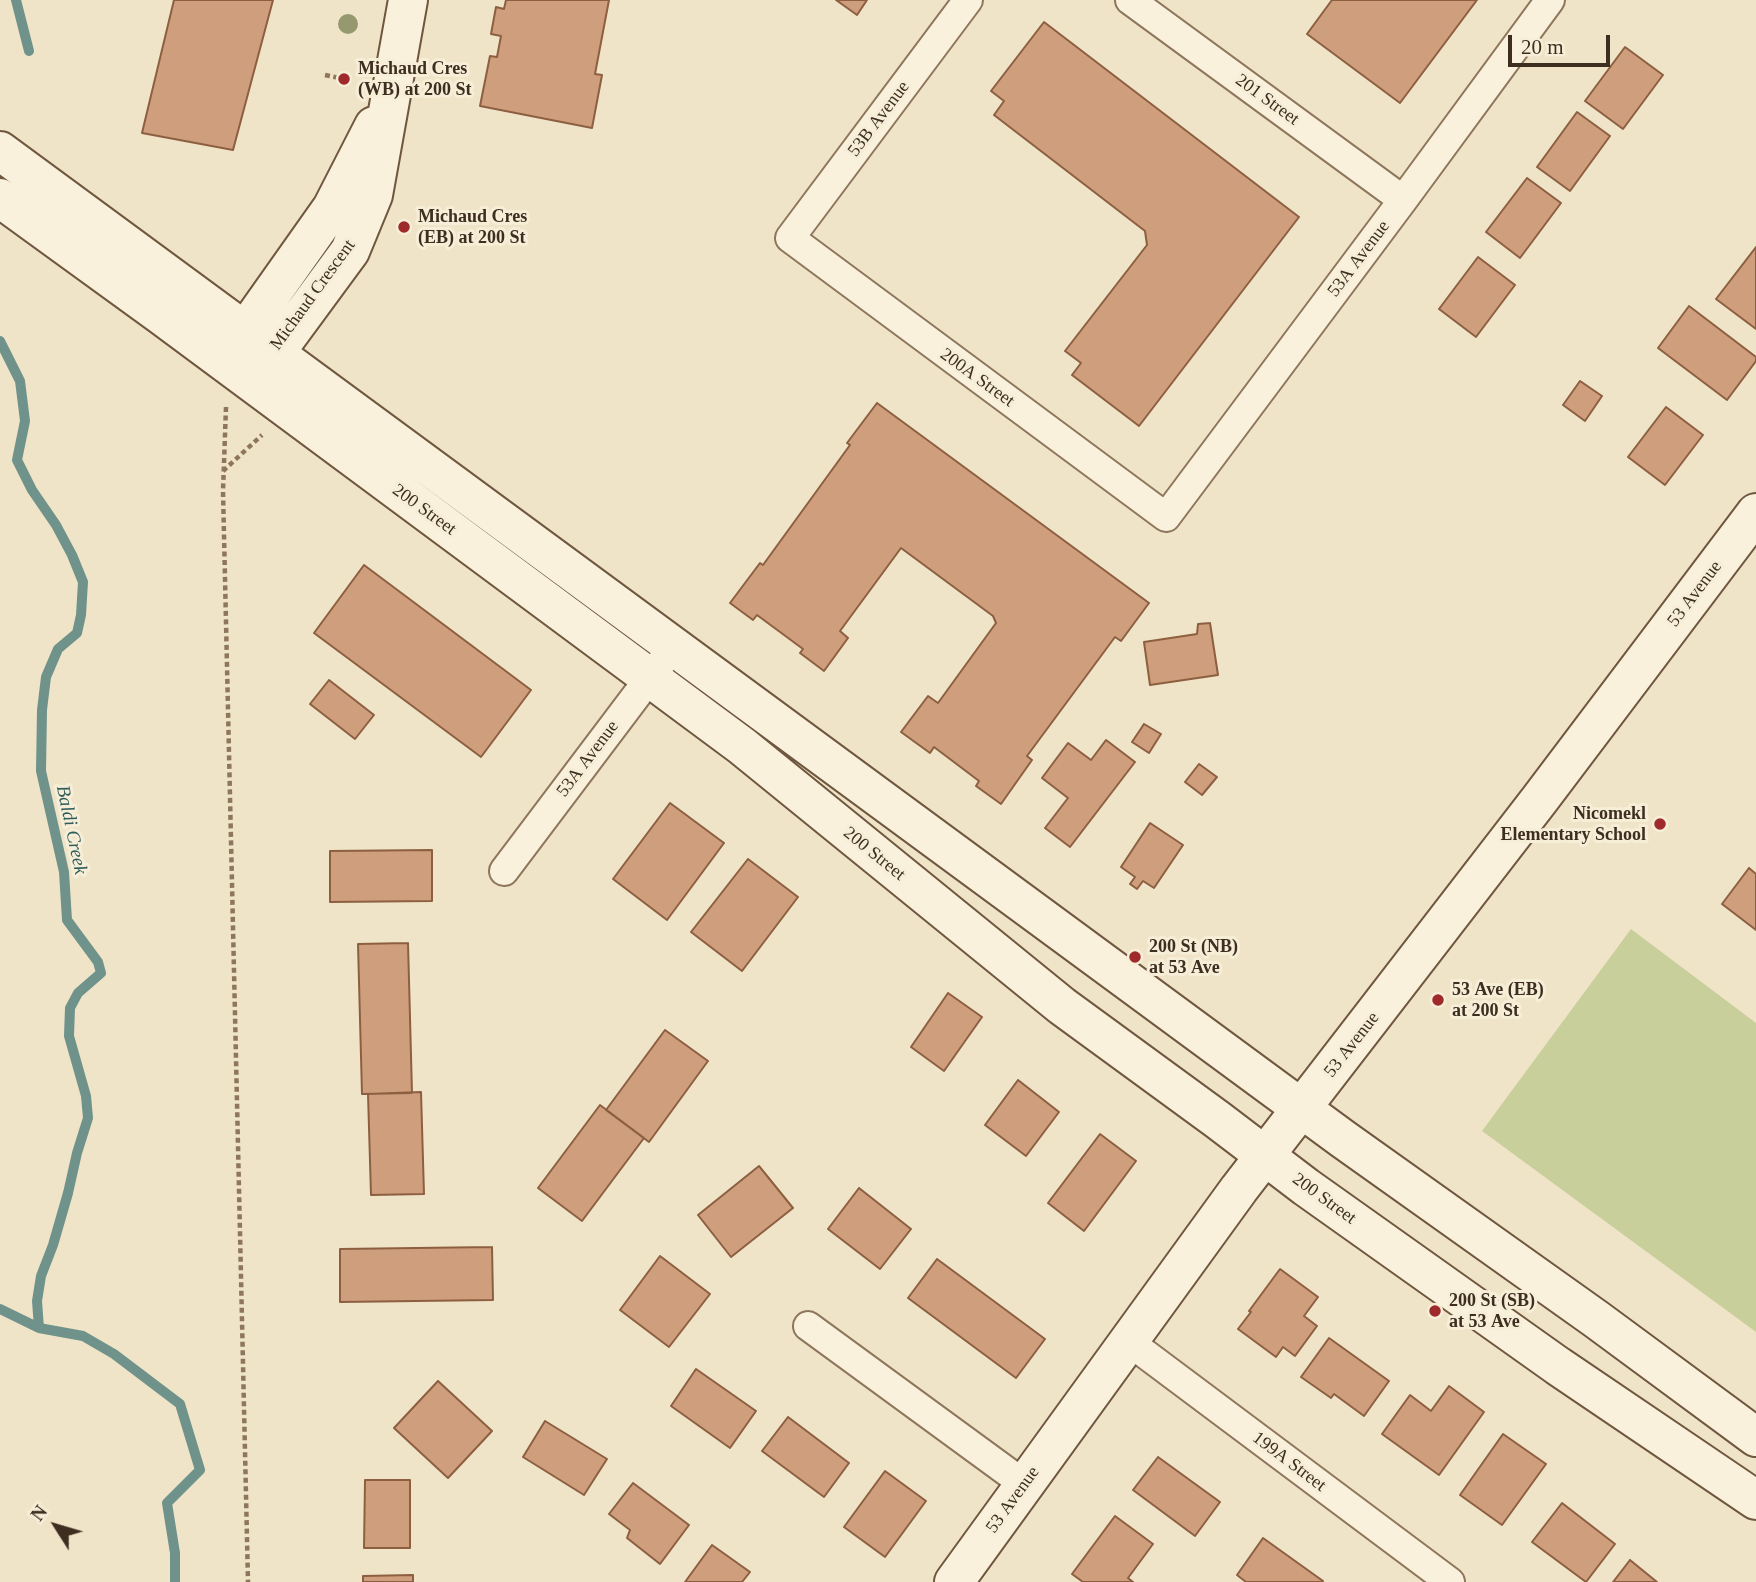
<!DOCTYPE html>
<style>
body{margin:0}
#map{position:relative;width:1756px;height:1582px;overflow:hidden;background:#f0e4c8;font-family:"Times New Roman",serif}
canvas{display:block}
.north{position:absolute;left:21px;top:1491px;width:70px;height:70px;-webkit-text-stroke:5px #f7eed8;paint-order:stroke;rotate:307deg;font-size:19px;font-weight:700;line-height:28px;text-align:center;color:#3d2e20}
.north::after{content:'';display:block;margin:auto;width:24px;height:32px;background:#3d2e20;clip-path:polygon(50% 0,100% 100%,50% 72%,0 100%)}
.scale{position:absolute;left:1508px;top:35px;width:102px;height:32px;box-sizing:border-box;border:4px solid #3d2e20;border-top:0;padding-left:9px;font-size:21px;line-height:24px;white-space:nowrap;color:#3d2e20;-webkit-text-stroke:5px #f7eed8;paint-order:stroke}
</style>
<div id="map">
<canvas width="1756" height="1582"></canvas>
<div class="north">N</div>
<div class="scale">20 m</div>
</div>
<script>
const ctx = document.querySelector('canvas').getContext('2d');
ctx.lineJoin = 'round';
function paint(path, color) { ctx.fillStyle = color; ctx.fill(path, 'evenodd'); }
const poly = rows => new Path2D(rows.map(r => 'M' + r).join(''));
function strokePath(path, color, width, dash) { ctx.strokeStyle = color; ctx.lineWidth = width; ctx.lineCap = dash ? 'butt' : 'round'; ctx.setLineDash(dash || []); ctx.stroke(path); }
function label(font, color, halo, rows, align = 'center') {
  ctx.font = font + ' "Times New Roman",serif'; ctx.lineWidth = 6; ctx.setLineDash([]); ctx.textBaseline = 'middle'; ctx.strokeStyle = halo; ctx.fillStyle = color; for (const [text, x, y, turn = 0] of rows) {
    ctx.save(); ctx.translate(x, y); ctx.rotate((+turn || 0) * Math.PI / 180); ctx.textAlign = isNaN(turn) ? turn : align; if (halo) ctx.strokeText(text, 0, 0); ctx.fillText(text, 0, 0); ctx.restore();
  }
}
const green = poly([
 [1631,929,1756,1023,1756,1332,1482,1131]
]);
const stream = poly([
 [16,0,29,51],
 [0,341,20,381,25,421,17,460,32,490,56,525,72,555,83,582,81,615,77,633,58,649,46,677,42,710,41,771,64,872,67,920,98,962,101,973,78,993,70,1008,69,1036,86,1096,88,1118,77,1153,68,1193,53,1245,41,1276,37,1301,39,1328],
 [0,1309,39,1328,83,1336,114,1354,180,1404,200,1470,167,1503,175,1553,175,1582]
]);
const building = poly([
 [174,0,273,0,233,150,142,133,174,0],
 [506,0,609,0,595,74,602,75,592,128,480,106,490,56,497,57,501,36,491,34,496,7,504,9,506,0],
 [836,0,867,0,857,15,836,0],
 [1332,0,1477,0,1400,103,1307,34,1332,0],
 [1044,22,1299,217,1139,426,1072,375,1081,363,1065,351,1147,245,1145,231,994,115,1004,101,991,91,1044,22],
 [1625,47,1663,75,1623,129,1585,101,1625,47],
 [1577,112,1610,136,1570,191,1537,167,1577,112],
 [1527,178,1561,203,1520,258,1486,232,1527,178],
 [1756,247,1756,329,1716,299,1756,247],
 [1478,257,1515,285,1476,337,1439,309,1478,257],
 [1689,306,1756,357,1756,361,1727,400,1658,348,1689,306],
 [1580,381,1602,396,1585,421,1563,405,1580,381],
 [877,403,1149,603,1121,641,1115,637,1027,756,1032,760,1001,804,976,786,979,781,934,747,930,753,901,732,928,696,938,703,996,623,993,616,901,548,840,631,848,638,824,671,800,653,803,649,757,615,753,620,730,603,760,563,763,565,850,445,847,443,877,403],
 [1666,407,1703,435,1665,485,1628,457,1666,407],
 [364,565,531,690,481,757,314,633,364,565],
 [1210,623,1218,675,1150,685,1144,642,1197,634,1198,624,1210,623],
 [329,680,374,715,355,739,310,704,329,680],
 [1144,724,1161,734,1149,753,1132,742,1144,724],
 [1106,740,1135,762,1070,847,1045,828,1068,798,1042,778,1068,743,1091,760,1106,740],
 [1199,764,1217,777,1202,795,1185,782,1199,764],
 [670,803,724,843,667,920,613,879,670,803],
 [1150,823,1183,845,1154,888,1143,881,1137,889,1130,884,1135,877,1121,867,1150,823],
 [432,850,432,901,330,902,330,851,432,850],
 [748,859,798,897,742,971,691,932,748,859],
 [1749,868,1756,874,1756,930,1722,904,1749,868],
 [408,943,412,1093,362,1094,358,944,408,943],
 [948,993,982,1017,944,1071,911,1047,948,993],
 [665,1030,708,1061,649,1142,606,1110,665,1030],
 [1018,1080,1059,1112,1026,1156,985,1125,1018,1080],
 [421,1092,424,1194,371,1195,368,1094,421,1092],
 [600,1105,644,1138,582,1221,538,1188,600,1105],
 [1100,1134,1136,1161,1084,1231,1048,1203,1100,1134],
 [759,1166,793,1208,731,1257,698,1215,759,1166],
 [859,1188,911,1229,880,1269,828,1229,859,1188],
 [492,1247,493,1300,340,1302,340,1249,492,1247],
 [660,1256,710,1294,669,1347,620,1310,660,1256],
 [937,1259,1045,1339,1016,1378,908,1298,937,1259],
 [1280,1269,1318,1297,1304,1316,1317,1326,1295,1356,1283,1347,1276,1357,1238,1329,1251,1312,1249,1311,1280,1269],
 [1329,1338,1389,1381,1364,1416,1334,1394,1331,1398,1301,1377,1329,1338],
 [696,1369,756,1411,730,1448,671,1406,696,1369],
 [438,1381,492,1431,448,1478,394,1428,438,1381],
 [1449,1386,1484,1412,1439,1475,1382,1434,1410,1395,1431,1411,1449,1386],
 [788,1417,849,1463,824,1497,762,1451,788,1417],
 [545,1421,607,1459,584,1495,523,1457,545,1421],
 [1503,1434,1546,1464,1502,1525,1460,1495,1503,1434],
 [1158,1457,1220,1502,1195,1536,1133,1490,1158,1457],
 [885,1471,926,1501,885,1557,844,1527,885,1471],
 [365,1480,410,1480,410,1548,364,1548,365,1480],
 [633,1483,689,1525,660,1564,627,1538,630,1530,609,1514,633,1483],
 [1562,1503,1615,1544,1586,1582,1532,1542,1562,1503],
 [1115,1516,1153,1544,1128,1578,1133,1582,1083,1582,1072,1574,1115,1516],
 [1263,1538,1323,1581,1322,1582,1246,1582,1237,1575,1263,1538],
 [712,1545,750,1572,742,1582,685,1582,712,1545],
 [1630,1560,1657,1582,1613,1582,1630,1560],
 [413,1575,413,1582,363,1582,363,1576,413,1575]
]);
const path = poly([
 [325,75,344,79],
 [226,407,223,491,248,1582],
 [223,471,262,435]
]);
const street = poly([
 [968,0,790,238,1166,517,1403,200,1550,0],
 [1130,0,1403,200],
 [504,871,673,647],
 [808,1326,1024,1484],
 [1128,1341,1450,1582]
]);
const secondary = poly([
 [0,151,1343,1139,1596,1319,1756,1437],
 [0,198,161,315,742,746,1062,1006,1218,1120,1306,1187,1558,1366,1756,1500],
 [239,357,245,331,332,208,374,126],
 [252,364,275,353,350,251,373,195,408,0],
 [954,1582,1239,1189,1540,799,1756,513]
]);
const trees = [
 [348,24]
];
const markers = [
 [344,79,7,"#9e2a2b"],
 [404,227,7,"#9e2a2b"],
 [1660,824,7,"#9e2a2b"],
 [1135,957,7,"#9e2a2b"],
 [1438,1000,7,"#9e2a2b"],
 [1435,1311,7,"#9e2a2b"]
];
const poiNames = [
 ["Michaud Cres",358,69],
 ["(WB) at 200 St",358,90],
 ["Michaud Cres",418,217],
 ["(EB) at 200 St",418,238],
 ["Nicomekl",1646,814,"right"],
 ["Elementary School",1646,835,"right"],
 ["200 St (NB)",1149,947],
 ["at 53 Ave",1149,968],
 ["53 Ave (EB)",1452,990],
 ["at 200 St",1452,1011],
 ["200 St (SB)",1449,1301],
 ["at 53 Ave",1449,1322]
];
const streetNames = [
 ["201 Street",1267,100,36],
 ["53B Avenue",879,119,-53],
 ["53A Avenue",1359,259,-53],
 ["Michaud Crescent",313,295,-54],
 ["200A Street",977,378,36],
 ["200 Street",424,510,36],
 ["53 Avenue",1695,594,-53],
 ["53A Avenue",588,759,-53],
 ["200 Street",874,854,39],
 ["53 Avenue",1352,1045,-52],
 ["200 Street",1324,1199,36],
 ["199A Street",1289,1462,37],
 ["53 Avenue",1013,1500,-54]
];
const waterNames = [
 ["Baldi Creek",71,830,78]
];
paint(green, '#c9cf9b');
strokePath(stream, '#6f938a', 10);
paint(building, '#cf9f7d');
strokePath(building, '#8d5f41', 2);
strokePath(street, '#8d765c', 32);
strokePath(secondary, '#6f573f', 42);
strokePath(path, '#8d765c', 4.5, [5, 3.5]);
strokePath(street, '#faf1dc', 28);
strokePath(secondary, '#faf1dc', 38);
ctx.fillStyle = '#96986f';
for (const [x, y] of trees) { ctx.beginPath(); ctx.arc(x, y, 10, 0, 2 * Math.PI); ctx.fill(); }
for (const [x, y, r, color] of markers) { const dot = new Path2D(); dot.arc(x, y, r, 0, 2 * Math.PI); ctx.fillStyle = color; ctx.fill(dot); strokePath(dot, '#f7eed8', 2.5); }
label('bold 18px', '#3d2e20', '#f7eed8', poiNames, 'left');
label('18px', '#3d2e20', '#f7eed8', streetNames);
label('italic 19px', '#2f5d5a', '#f7eed8', waterNames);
</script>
